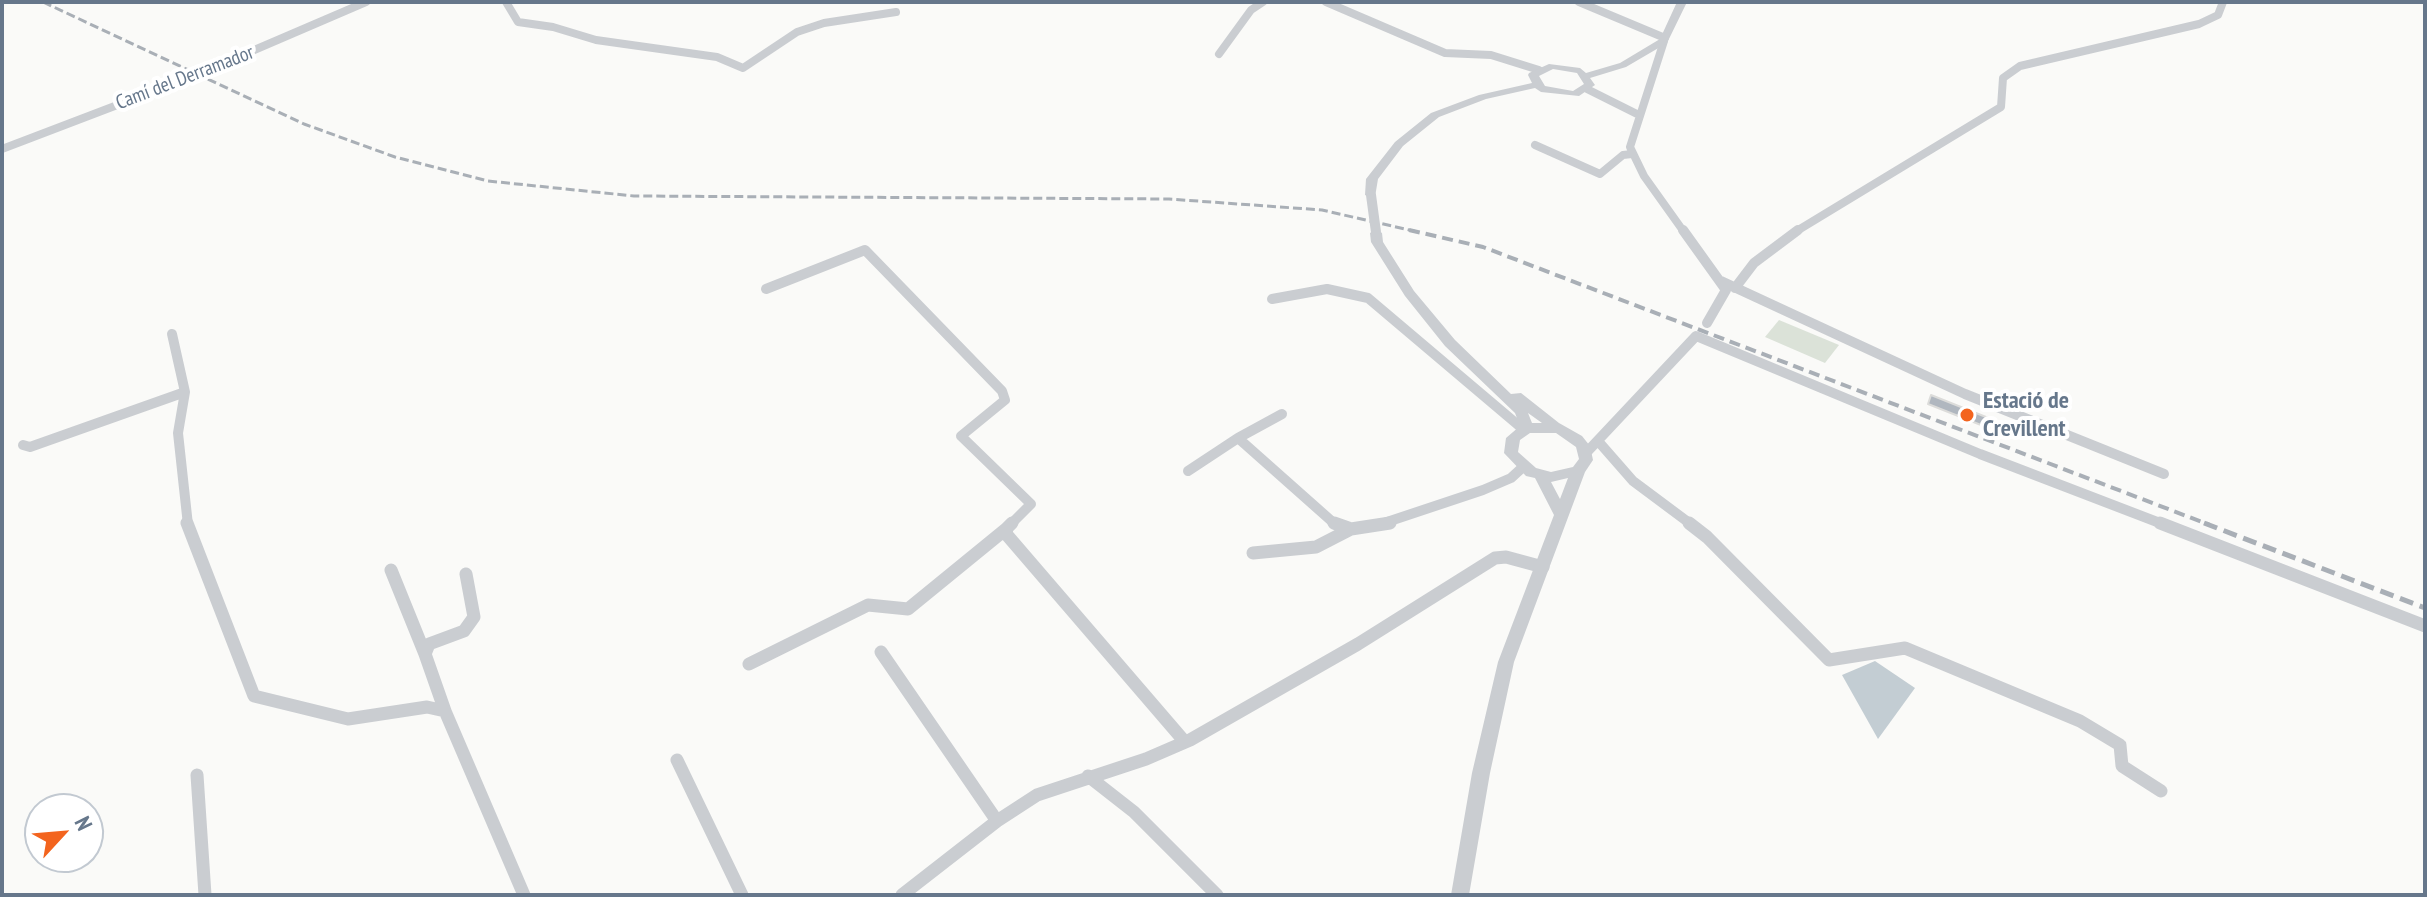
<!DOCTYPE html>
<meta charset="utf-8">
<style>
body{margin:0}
#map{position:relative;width:2427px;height:897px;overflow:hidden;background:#fafaf8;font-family:"PT Sans Narrow",sans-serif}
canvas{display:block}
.frame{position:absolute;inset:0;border:4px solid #66778b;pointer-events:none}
.north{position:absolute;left:24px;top:793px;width:80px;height:80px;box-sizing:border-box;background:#fff;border:2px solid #c2c9d1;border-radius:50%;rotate:64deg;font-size:22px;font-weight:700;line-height:32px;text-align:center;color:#66778b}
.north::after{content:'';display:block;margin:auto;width:28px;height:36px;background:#f3641e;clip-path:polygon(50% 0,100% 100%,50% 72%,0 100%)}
</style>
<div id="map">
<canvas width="2427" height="897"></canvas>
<div class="frame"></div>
<div class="north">N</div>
</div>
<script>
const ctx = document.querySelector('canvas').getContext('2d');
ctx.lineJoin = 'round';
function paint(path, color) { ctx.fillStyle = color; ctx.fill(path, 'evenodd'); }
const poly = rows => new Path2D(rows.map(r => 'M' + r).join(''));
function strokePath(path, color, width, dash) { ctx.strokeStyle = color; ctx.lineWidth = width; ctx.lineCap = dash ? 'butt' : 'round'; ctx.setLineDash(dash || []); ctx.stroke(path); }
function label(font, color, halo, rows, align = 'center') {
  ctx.font = font + ' "PT Sans Narrow",sans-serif'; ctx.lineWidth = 8; ctx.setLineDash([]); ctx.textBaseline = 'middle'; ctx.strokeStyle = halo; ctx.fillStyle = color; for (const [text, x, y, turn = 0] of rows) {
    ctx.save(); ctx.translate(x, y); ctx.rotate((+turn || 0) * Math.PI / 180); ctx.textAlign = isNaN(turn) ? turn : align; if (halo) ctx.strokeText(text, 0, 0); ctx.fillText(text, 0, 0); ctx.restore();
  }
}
const green = poly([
 [1779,320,1839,345,1825,363,1765,337]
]);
const water = poly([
 [1875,661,1915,688,1878,739,1842,675]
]);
const building = poly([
 [1931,395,1996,421,1991,429,1928,404,1931,395]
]);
const minorFar2 = poly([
 [506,2,518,22,553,27,596,40,717,57,743,68,797,32,824,23,896,12],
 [1326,2,1445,53,1491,55,1539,70],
 [1579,2,1665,38],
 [1664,41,1630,147,1644,176,1684,232],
 [1219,54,1251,10,1263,2],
 [1587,89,1639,115],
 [1535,145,1600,174,1623,155,1632,154],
 [2,149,196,75,366,2],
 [1795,232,2001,107,2003,78,2020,66,2199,24,2218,15,2223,2]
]);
const minorFar1 = poly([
 [1683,230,1726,290,1707,323],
 [1721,281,1965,394,2164,474],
 [1735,288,1754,263,1798,230],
 [766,289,865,250,1002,391,1005,400,961,436,1031,504,1010,525],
 [1272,299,1327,289,1368,298,1524,430],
 [172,334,185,392,178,433,188,525],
 [1238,438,1282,414],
 [1598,441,1633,481,1692,525],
 [23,445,30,447,185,392],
 [1586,453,1696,336,1980,454,2165,525],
 [1188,471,1238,438,1336,525],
 [1378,525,1483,490,1511,478,1523,467]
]);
const minor = poly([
 [187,523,254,696,348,719,427,707,445,711,524,895],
 [1012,523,1006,529,1007,535,1185,742],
 [1334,523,1351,529,1390,523],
 [1689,523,1707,537,1829,660,1905,648,2080,721,2120,745,2122,766,2161,791],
 [2160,523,2425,626],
 [1253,553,1316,547,1351,529],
 [391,570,425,654],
 [881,652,997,821],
 [749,664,868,605,908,609,1006,529],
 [445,711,425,654,429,644,464,631,474,617,466,574],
 [677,760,742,895],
 [197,775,205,895],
 [1088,776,1134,812,1217,895],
 [902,895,997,821,1037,795,1146,759,1190,740,1358,644,1495,558,1506,557,1543,567]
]);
const tertiary = poly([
 [1677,2,1687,2,1667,43,1626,67,1590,78,1595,85,1579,96,1541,92,1535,88,1486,99,1439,117,1403,146,1378,179,1375,197,1371,198,1365,195,1366,179,1395,142,1431,113,1479,95,1532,83,1528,75,1529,73,1549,64,1580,68,1586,73,1620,63,1660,39,1677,2],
 [1553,69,1577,73,1584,84,1573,91,1545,86,1539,76,1553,69],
 [1376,229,1382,233,1383,242,1414,291,1455,340,1511,394,1521,393,1559,423,1582,436,1590,446,1593,460,1585,472,1514,662,1490,773,1469,895,1451,895,1472,773,1498,662,1554,515,1535,478,1526,476,1504,453,1506,438,1520,426,1515,413,1445,346,1405,296,1371,242,1370,233,1376,229],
 [1528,413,1542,423,1532,423,1528,413],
 [1530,433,1556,433,1576,447,1579,459,1573,467,1551,472,1536,468,1518,452,1520,440,1530,433],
 [1568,478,1560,499,1551,482,1568,478]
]);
const railFar2 = poly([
 [43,2,304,124,395,157,488,181,634,196,1169,199,1322,210,1418,232]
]);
const railFar1 = poly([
 [1409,230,1483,247,2210,525]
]);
const rail = poly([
 [2204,523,2425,608]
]);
const tertiaryBridge = poly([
 [1371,195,1376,232]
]);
const markers = [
 [1967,415,8,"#f3641e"]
];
const farStreetnames = [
 ["Camí del Derramador",185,78,-21]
];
const poiNames = [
 ["Estació de",1983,401],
 ["Crevillent",1983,429]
];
paint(green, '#dbe2d8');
paint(water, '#c3cdd3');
paint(building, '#b0b7bf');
strokePath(building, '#dcdcda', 2);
strokePath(minorFar2, '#cacdd1', 8);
strokePath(minorFar1, '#cacdd1', 10);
strokePath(minor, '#cacdd1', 13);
paint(tertiary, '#cacdd1');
strokePath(railFar2, '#a9afb6', 3, [9, 4]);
strokePath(railFar1, '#a9afb6', 4, [11, 6]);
strokePath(rail, '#a9afb6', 5, [14, 7]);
strokePath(tertiaryBridge, '#cacdd1', 10);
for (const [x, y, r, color] of markers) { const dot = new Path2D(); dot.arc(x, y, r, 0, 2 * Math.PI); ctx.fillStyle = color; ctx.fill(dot); strokePath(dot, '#fff', 3); }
label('20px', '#66778b', '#fff', farStreetnames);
label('bold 24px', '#66778b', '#fff', poiNames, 'left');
</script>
